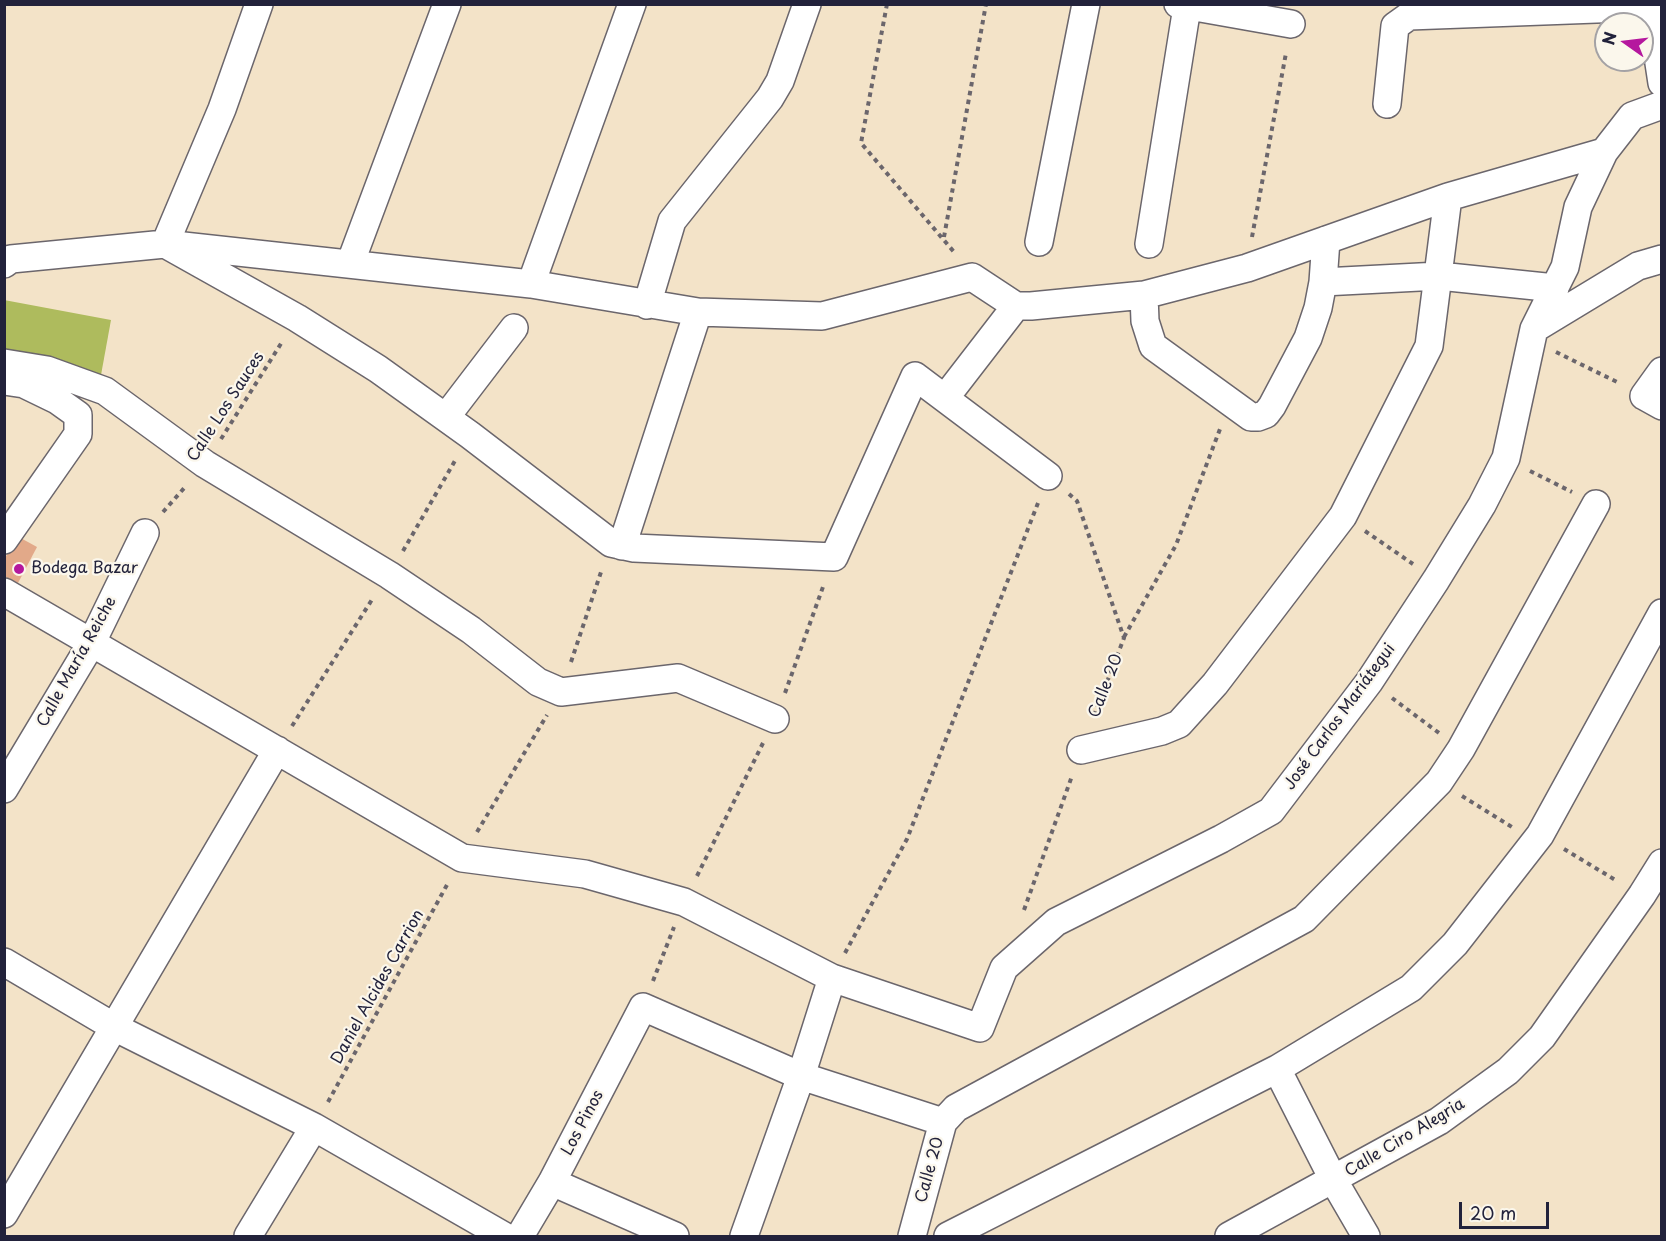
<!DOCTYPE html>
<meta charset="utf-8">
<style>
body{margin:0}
#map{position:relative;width:1666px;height:1241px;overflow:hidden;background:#f3e3c8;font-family:"Playpen Sans",sans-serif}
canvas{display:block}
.frame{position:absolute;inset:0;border:6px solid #22223b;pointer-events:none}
.north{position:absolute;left:1594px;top:12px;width:60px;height:60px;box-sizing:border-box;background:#fbf7ec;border:2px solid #a4a2a5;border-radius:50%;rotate:284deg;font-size:16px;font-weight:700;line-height:24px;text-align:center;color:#22223b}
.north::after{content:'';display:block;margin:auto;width:21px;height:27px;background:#b5179e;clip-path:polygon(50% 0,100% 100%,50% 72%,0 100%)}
.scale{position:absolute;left:1459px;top:1202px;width:90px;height:27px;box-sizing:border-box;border:3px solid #22223b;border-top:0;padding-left:8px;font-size:18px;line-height:21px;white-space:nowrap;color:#22223b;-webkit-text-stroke:4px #fbf7ec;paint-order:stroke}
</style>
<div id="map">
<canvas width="1666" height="1241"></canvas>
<div class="frame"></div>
<div class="north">N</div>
<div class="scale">20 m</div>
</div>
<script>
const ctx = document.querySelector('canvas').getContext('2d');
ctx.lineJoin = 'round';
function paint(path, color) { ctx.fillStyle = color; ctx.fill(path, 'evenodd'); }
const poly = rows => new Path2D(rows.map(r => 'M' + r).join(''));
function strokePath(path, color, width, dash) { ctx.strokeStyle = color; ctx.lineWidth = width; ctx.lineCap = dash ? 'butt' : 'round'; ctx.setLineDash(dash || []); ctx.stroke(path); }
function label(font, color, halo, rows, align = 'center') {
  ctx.font = font + ' "Playpen Sans",sans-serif'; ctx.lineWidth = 4.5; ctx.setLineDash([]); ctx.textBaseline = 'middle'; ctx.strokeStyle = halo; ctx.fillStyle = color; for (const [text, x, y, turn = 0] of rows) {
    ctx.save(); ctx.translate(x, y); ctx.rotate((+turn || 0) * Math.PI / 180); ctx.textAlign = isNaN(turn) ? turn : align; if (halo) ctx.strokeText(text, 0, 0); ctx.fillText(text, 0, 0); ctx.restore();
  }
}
const green = poly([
 [4,300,111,320,101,375,5,358]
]);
const building = poly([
 [17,536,37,547,18,583,6,577,4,573,4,560]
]);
const path = poly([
 [887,4,861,143,954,252],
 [944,237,986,4],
 [1252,237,1286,53],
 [1556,352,1619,383],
 [221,439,282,342],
 [1530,471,1572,492],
 [1069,494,1077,501,1124,638,1093,718],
 [163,512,186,486],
 [1365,531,1413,564],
 [403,551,456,459],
 [1124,637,1176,545,1220,429],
 [571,662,602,569],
 [785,693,824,584],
 [1392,698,1439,733],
 [292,726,373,598],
 [1462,796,1512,827],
 [477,832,547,715],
 [1564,849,1617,881],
 [697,876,763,743],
 [1024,910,1072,776],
 [845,953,907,839,1038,503],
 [653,981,674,927],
 [328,1102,448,883]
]);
const street = poly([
 [259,4,222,109,165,244,297,318,378,369,470,435,611,543,634,548,834,557,915,376,1048,476],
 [1178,4,1291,24],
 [1650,4,1662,83],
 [1387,104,1395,26,1409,16,1650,7],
 [1039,242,1086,4],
 [1149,244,1187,7],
 [4,264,11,259,165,244,531,284,698,312,822,316,972,277,1016,306,1031,306,1144,295,1247,268,1448,197,1604,152],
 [350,264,447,4],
 [1323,282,1439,276,1555,288],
 [531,284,632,4],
 [1144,295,1145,321,1153,346,1251,417,1258,417,1266,414,1272,406,1308,338,1318,308,1323,282,1326,240],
 [647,305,672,221,770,98,780,81,807,4],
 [1534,329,1638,266,1662,259],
 [4,363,47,370,105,391,205,464,389,575,471,630,538,682,561,692,678,678,775,719],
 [1662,371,1644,396,1662,406],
 [4,381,24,384,57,400,78,415,78,434,4,540],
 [945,398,1016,306],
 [446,417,514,328],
 [622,546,698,312],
 [4,592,462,858,585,874,684,902,832,978,980,1028,1004,968,1056,922,1221,839,1271,811,1369,682,1436,580,1482,505,1506,458,1534,329,1565,267,1578,207,1604,152,1632,116,1662,105],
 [1081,750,1162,731,1179,724,1215,684,1343,516,1429,346,1448,197],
 [4,789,91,644,145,533],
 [4,962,116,1028,314,1127,504,1236],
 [1277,1069,1334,1181,1366,1236],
 [552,1182,675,1236],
 [4,1214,277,750],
 [248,1236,314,1127],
 [520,1236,552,1182,643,1007,801,1076,943,1122],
 [744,1236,801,1076,832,978],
 [912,1236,943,1122,956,1108,1304,919,1439,782,1461,749,1596,504],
 [948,1236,1277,1069,1411,988,1455,944,1540,835,1662,613],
 [1229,1236,1439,1121,1508,1071,1542,1037,1642,895,1662,863]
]);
const markers = [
 [19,569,6,"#b5179e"]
];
const streetNames = [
 ["Calle Los Sauces",226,407,-57],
 ["Calle María Reiche",77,662,-61],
 ["Calle 20",1106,686,-69],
 ["José Carlos Mariátegui",1340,717,-54],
 ["Daniel Alcides Carrion",378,987,-61],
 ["Los Pinos",583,1123,-62],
 ["Calle Ciro Alegria",1405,1138,-31],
 ["Calle 20",930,1170,-75]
];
const poiNames = [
 ["Bodega Bazar",31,569]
];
paint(green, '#aebb5d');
paint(building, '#e2a989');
strokePath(street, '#6b666c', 30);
strokePath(path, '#6b666c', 4, [4.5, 4.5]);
strokePath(street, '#fff', 27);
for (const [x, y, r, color] of markers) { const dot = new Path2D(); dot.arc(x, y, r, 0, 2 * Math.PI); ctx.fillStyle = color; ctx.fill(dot); strokePath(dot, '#fbf7ec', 2); }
label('16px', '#22223b', '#fbf7ec', streetNames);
label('16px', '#22223b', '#fbf7ec', poiNames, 'left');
</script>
